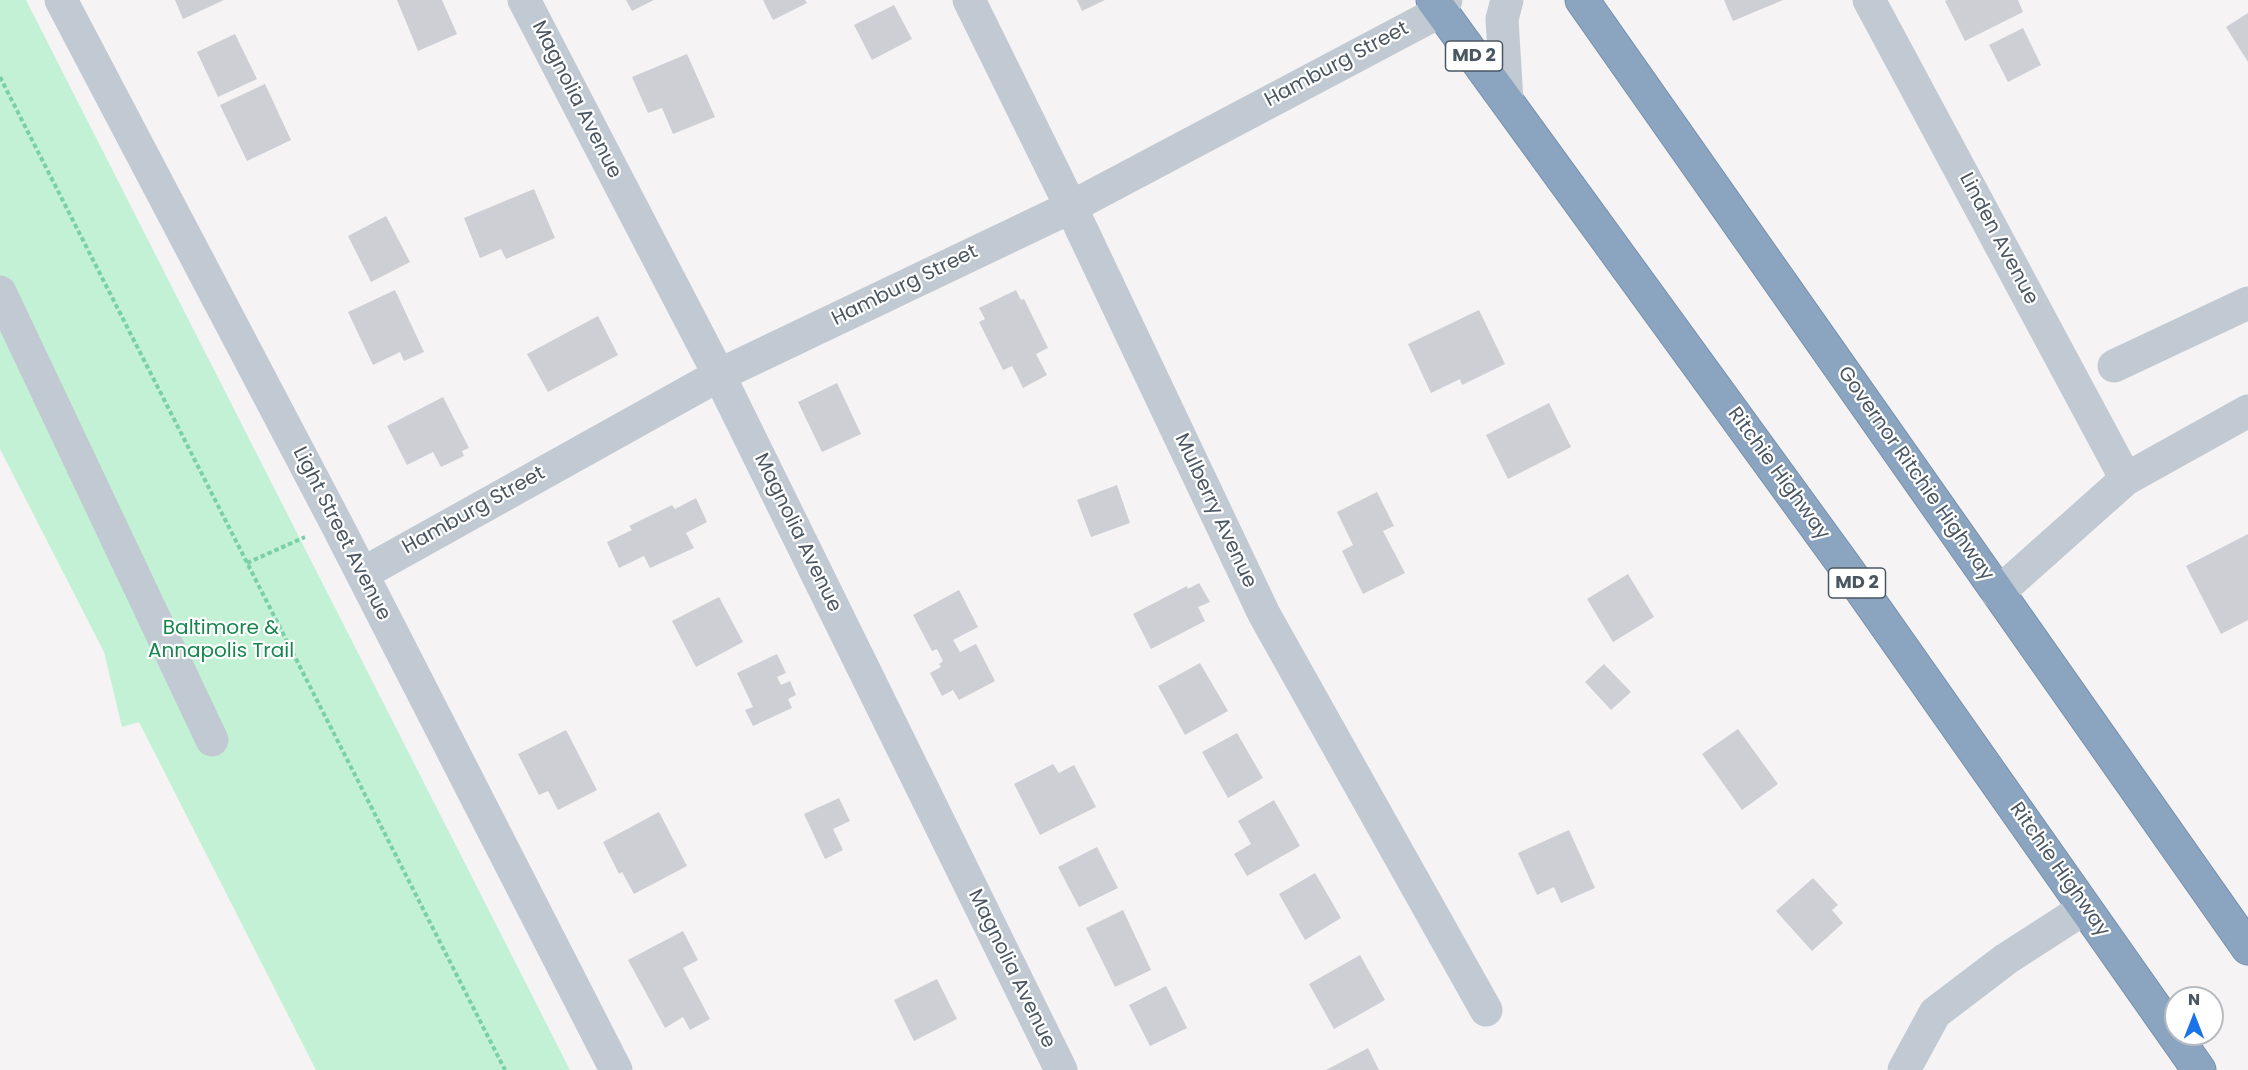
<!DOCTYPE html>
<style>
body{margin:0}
#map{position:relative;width:2248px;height:1070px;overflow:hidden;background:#f5f3f3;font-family:Poppins,sans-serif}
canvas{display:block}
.north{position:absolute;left:2164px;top:986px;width:60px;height:60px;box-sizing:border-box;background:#fff;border:2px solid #b7bbc0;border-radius:50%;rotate:0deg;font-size:16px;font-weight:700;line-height:24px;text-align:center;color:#4a5661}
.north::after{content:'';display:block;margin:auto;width:21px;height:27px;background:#1a73e8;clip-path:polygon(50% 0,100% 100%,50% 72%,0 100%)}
</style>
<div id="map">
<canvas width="2248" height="1070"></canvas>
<div class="north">N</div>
</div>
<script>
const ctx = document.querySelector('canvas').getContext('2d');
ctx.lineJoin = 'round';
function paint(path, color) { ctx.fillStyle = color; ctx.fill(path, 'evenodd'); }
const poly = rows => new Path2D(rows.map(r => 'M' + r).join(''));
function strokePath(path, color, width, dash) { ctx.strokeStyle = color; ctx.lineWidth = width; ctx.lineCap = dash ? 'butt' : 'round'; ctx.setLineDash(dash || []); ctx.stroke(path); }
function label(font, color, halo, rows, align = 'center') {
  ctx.font = font + ' Poppins,sans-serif'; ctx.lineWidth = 4.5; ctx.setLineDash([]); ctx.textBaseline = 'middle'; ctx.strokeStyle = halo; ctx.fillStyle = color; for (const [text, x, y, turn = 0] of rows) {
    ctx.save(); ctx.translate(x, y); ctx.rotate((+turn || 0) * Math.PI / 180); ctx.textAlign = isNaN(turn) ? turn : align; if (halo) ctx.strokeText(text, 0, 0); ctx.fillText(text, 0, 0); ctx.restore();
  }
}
const green = poly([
 [0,0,26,0,570,1070,316,1070,139,722,122,727,104,652,0,449]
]);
const building = poly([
 [175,0,224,0,183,19],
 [397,0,442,0,457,34,418,51],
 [626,0,654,0,632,11],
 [763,0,805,0,807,3,773,20],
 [1077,0,1105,0,1082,11],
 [1724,0,1783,0,1733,21],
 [1947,0,2018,0,2023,12,1965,41,1945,1],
 [894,5,912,39,872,60,854,25],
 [2248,13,2248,62,2226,27],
 [2023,28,2041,65,2008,82,1989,45],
 [235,34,257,79,218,97,197,52],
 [687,54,715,117,673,134,662,108,648,113,632,77],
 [265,84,291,140,247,161,220,105],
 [534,189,555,238,506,259,501,249,480,258,464,218],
 [386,216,410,262,371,282,348,236],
 [395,290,424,352,404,361,400,352,373,365,348,312],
 [1016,290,1021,300,1024,299,1048,348,1036,354,1047,375,1023,388,1012,366,1003,370,979,322,985,319,979,308],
 [1479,310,1505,364,1462,385,1460,379,1431,393,1408,344],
 [598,316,618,355,548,392,527,354],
 [837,383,861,434,822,452,798,402],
 [443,397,469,448,462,451,464,456,441,467,433,452,407,465,387,426],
 [1549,403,1571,447,1508,479,1486,435],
 [1117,485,1130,523,1091,537,1077,500],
 [1377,492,1394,526,1383,531,1405,573,1363,594,1342,551,1353,545,1337,512],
 [696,498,707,522,686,533,694,548,650,568,644,556,619,568,607,542,632,530,629,526,672,505,675,509],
 [2248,534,2248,620,2221,634,2186,566],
 [1628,574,1654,617,1613,642,1587,599],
 [1199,583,1210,602,1198,607,1205,621,1151,649,1133,614,1187,586,1188,589],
 [959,590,978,627,953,640,960,652,976,644,995,681,959,700,953,690,942,696,930,673,941,667,939,664,943,661,937,649,932,651,913,615],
 [719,597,743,642,696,667,672,621],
 [777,654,786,673,777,677,781,685,790,681,796,695,788,699,792,708,753,726,745,710,753,707,737,673],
 [1200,663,1228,711,1185,735,1158,686],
 [1604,664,1631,692,1611,710,1585,682],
 [1738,729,1778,784,1742,810,1702,754],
 [566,730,597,790,558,810,548,791,539,795,518,754],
 [1237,733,1263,778,1228,798,1202,752],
 [1053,764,1059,773,1074,765,1096,807,1040,835,1014,784],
 [839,798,850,821,833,829,843,850,825,859,804,814],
 [1274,800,1300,846,1247,876,1234,854,1251,844,1238,821],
 [659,812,687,866,634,894,622,872,619,874,603,842],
 [1569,830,1595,888,1561,903,1554,887,1537,895,1518,853],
 [1097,847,1118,888,1079,907,1058,867],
 [1315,873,1341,918,1305,940,1279,894],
 [1813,878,1838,905,1832,910,1843,923,1812,951,1776,911],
 [1123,910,1151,970,1115,987,1086,928],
 [683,931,698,960,683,968,710,1019,690,1030,683,1017,665,1028,628,960],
 [1360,955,1385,1000,1334,1029,1309,984],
 [937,979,957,1019,914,1041,894,1000],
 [1166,986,1187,1028,1150,1046,1129,1005],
 [1368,1048,1379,1070,1326,1070]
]);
const path = poly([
 [0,77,505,1070],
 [247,563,305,537]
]);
const minor = poly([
 [61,0,336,523,616,1070],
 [524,0,719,375,1061,1070],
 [969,0,1071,207,1264,614,1486,1010],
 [1869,0,2126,479],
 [1507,101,1502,19,1507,0],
 [0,292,212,740],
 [2114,366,2248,303],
 [362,574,719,375,1071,207,1441,11,1446,0],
 [1998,593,2126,479,2248,411],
 [1904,1070,1935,1013,2006,959,2085,908]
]);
const highway = poly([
 [1433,0,1846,568,2199,1070],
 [1582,0,2248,948]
]);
const shields = [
 [1474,56,57],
 [1857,583,57]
];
const shieldNames = [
 ["MD 2",1474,56],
 ["MD 2",1857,583]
];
const streetNames = [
 ["Hamburg Street",1337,65,-28],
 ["Magnolia Avenue",576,100,63],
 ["Linden Avenue",1998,239,62],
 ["Hamburg Street",905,286,-26],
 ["Ritchie Highway",1778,474,54],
 ["Governor Ritchie Highway",1915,474,55],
 ["Hamburg Street",474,511,-29],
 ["Mulberry Avenue",1215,511,65],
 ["Magnolia Avenue",797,533,64],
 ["Light Street Avenue",341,534,63],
 ["Ritchie Highway",2059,870,55],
 ["Magnolia Avenue",1011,969,64]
];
const parkNames = [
 ["Baltimore &",221,629],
 ["Annapolis Trail",221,652]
];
paint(green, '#c3f1d5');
paint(building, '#cdcfd5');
strokePath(highway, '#7690ad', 35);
strokePath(path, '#7ad0a6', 4, [4.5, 3]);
strokePath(minor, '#c1cad2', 33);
strokePath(highway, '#8ba5c1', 33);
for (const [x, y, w] of shields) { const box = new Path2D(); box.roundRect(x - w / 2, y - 15, w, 30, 4.5); ctx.fillStyle = '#fff'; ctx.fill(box); strokePath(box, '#4a5661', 1.5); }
label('bold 18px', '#4a5661', null, shieldNames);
label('20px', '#4a5661', '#fff', streetNames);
label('20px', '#17864f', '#fff', parkNames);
</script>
